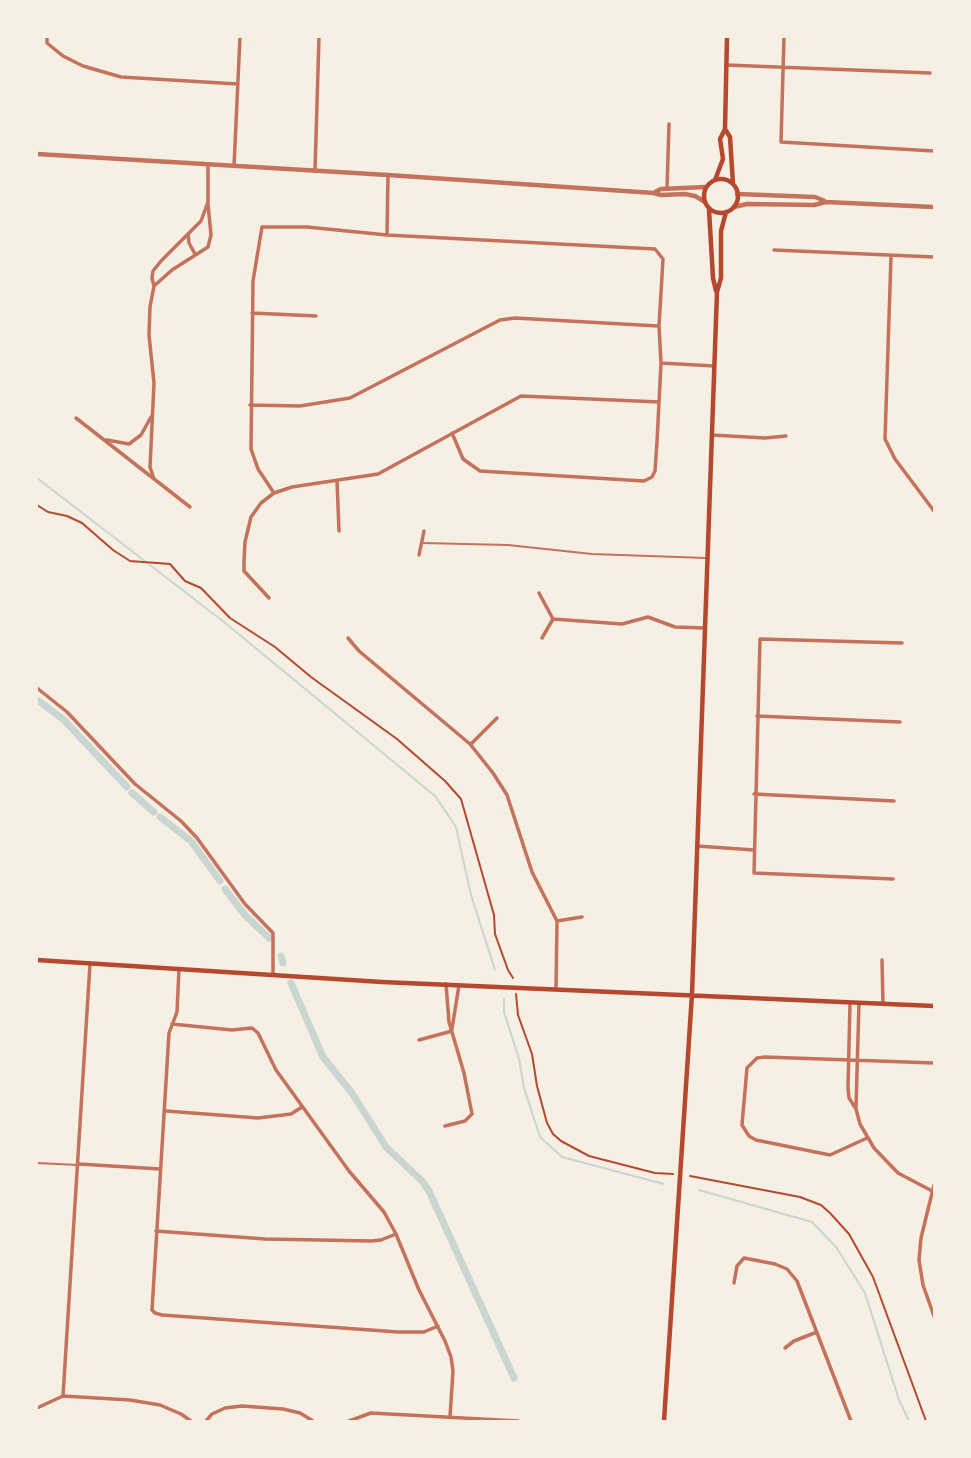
<!DOCTYPE html>
<style>
body{margin:0}
#map{position:relative;width:971px;height:1458px;overflow:hidden;background:#f6efe4;font-family:"Archivo Narrow",sans-serif}
canvas{display:block}
.frame{position:absolute;inset:0;border:38px solid #f6efe4;pointer-events:none}
</style>
<div id="map">
<canvas width="971" height="1458"></canvas>
<div class="frame"></div>
</div>
<script>
const ctx = document.querySelector('canvas').getContext('2d');
ctx.lineJoin = 'round';
const poly = rows => new Path2D(rows.map(r => 'M' + r).join(''));
function strokePath(path, color, width, dash) { ctx.strokeStyle = color; ctx.lineWidth = width; ctx.lineCap = dash ? 'butt' : 'round'; ctx.setLineDash(dash || []); ctx.stroke(path); }
const stream = poly([
 [37,478,224,622,435,796,456,827,471,895,495,970],
 [504,999,504,1012,519,1059,524,1088,540,1137,562,1157,664,1184],
 [699,1190,812,1222,836,1247,865,1293,899,1400,909,1421]
]);
const canal = poly([
 [39,701,64,720,127,787],
 [132,793,154,812],
 [160,817,191,841,220,881],
 [225,889,245,915,269,938],
 [281,956,283,963],
 [291,983,323,1057,352,1093,386,1147,423,1182,429,1191,514,1378]
]);
const path = poly([
 [37,505,48,512,67,516,82,523,113,550,130,561,170,564,185,581,201,588,230,618,275,647,311,677,397,739,445,781,461,799,494,915,495,934,508,970,513,978],
 [516,994,518,1015,532,1054,537,1086,547,1123,553,1134,561,1141,589,1156,655,1173,673,1174],
 [690,1176,800,1197,821,1205,830,1213,849,1234,873,1277,926,1421]
]);
const service = poly([
 [422,543,508,545,592,554,706,558],
 [37,1163,78,1165]
]);
const minor = poly([
 [47,37,47,43,63,56,83,66,121,77,238,84],
 [784,37,781,142,934,151],
 [726,65,930,73],
 [234,166,240,37],
 [315,170,319,37],
 [667,189,669,124],
 [188,234,189,243,195,254],
 [387,235,388,175],
 [774,250,934,257],
 [891,257,885,439,895,459,934,511],
 [154,286,172,270,208,247,211,235,208,204],
 [252,313,316,316],
 [661,363,714,366],
 [250,405,300,406,350,398,500,320,515,318,658,326],
 [76,418,190,507],
 [712,435,765,438,786,436],
 [107,440,129,444,141,435,151,417],
 [154,479,150,467,154,383,149,335,150,307,154,286,152,278,153,271,161,261,201,221,208,202,208,165],
 [337,481,339,531],
 [274,493,258,469,251,449,253,281,262,227,307,227,387,235,655,249,663,259,659,326,661,363,657,442,655,471,652,477,644,481,480,471,463,459,452,433],
 [419,555,424,531],
 [539,593,553,619],
 [269,598,244,571,244,561,245,542,251,517,261,503,274,493,292,487,378,474,521,396,659,402],
 [553,619,622,624,648,617,675,627,705,628],
 [348,638,359,651,470,744,493,773,507,795,532,872,557,921,556,989],
 [542,638,553,619],
 [37,688,67,712,135,784,181,821,197,838,245,904,273,933,273,974],
 [757,716,900,722],
 [471,744,497,718],
 [754,794,894,801],
 [697,846,754,850],
 [893,879,754,873,760,639,902,643],
 [557,921,582,917],
 [882,960,883,1004],
 [179,969,177,1012,169,1033,152,1310,155,1313,162,1315,398,1332,424,1332,438,1326],
 [850,1003,848,1087,849,1098,856,1109,860,1124,874,1148,898,1173,934,1192],
 [172,1024,232,1030,252,1028,258,1033,276,1070,349,1171,384,1212,396,1234,419,1290,445,1341,451,1357,453,1371,450,1417],
 [452,1029,459,985],
 [419,1040,452,1031],
 [856,1107,859,1003],
 [166,1111,258,1118,291,1114,302,1107],
 [445,1126,465,1121,472,1114,464,1073,449,1022,446,984],
 [867,1138,830,1155,756,1140,749,1136,742,1125,747,1068,757,1058,765,1057,934,1063],
 [79,1164,160,1169],
 [934,1185,921,1238,919,1260,923,1285,934,1316],
 [156,1231,265,1239,371,1241,381,1240,396,1234],
 [734,1283,737,1266,744,1258,775,1264,787,1269,797,1281,851,1421],
 [785,1348,794,1341,817,1332],
 [63,1396,90,964],
 [37,1408,63,1396,130,1400,160,1405,181,1414,191,1421],
 [206,1421,212,1414,225,1408,242,1406,283,1409,300,1413,313,1421],
 [349,1421,371,1413,518,1421]
]);
const tertiary = poly([
 [37,154,388,175,654,193,661,195,685,194,695,196,705,202],
 [655,192,661,189,706,187],
 [737,194,815,197,825,201],
 [734,207,747,204,814,205,826,202,934,207]
]);
const secondary = poly([
 [725,129,730,137,733,184],
 '704 196a17 17 0 1 1 34 0a17 17 0 1 1-34 0Z',
 [715,180,723,159,720,139,725,129,727,37],
 [709,210,713,278,716,291],
 [37,960,382,982,934,1006],
 [664,1421,692,994,717,292,721,278,721,231,726,212]
]);
strokePath(stream, '#c9d6d2', 2);
strokePath(canal, '#c9d6d2', 7);
strokePath(path, '#b5482f', 2);
strokePath(service, '#c5725c', 2);
strokePath(minor, '#c5725c', 3.5);
strokePath(tertiary, '#c5725c', 4.5);
strokePath(secondary, '#b5482f', 4.5);
</script>
